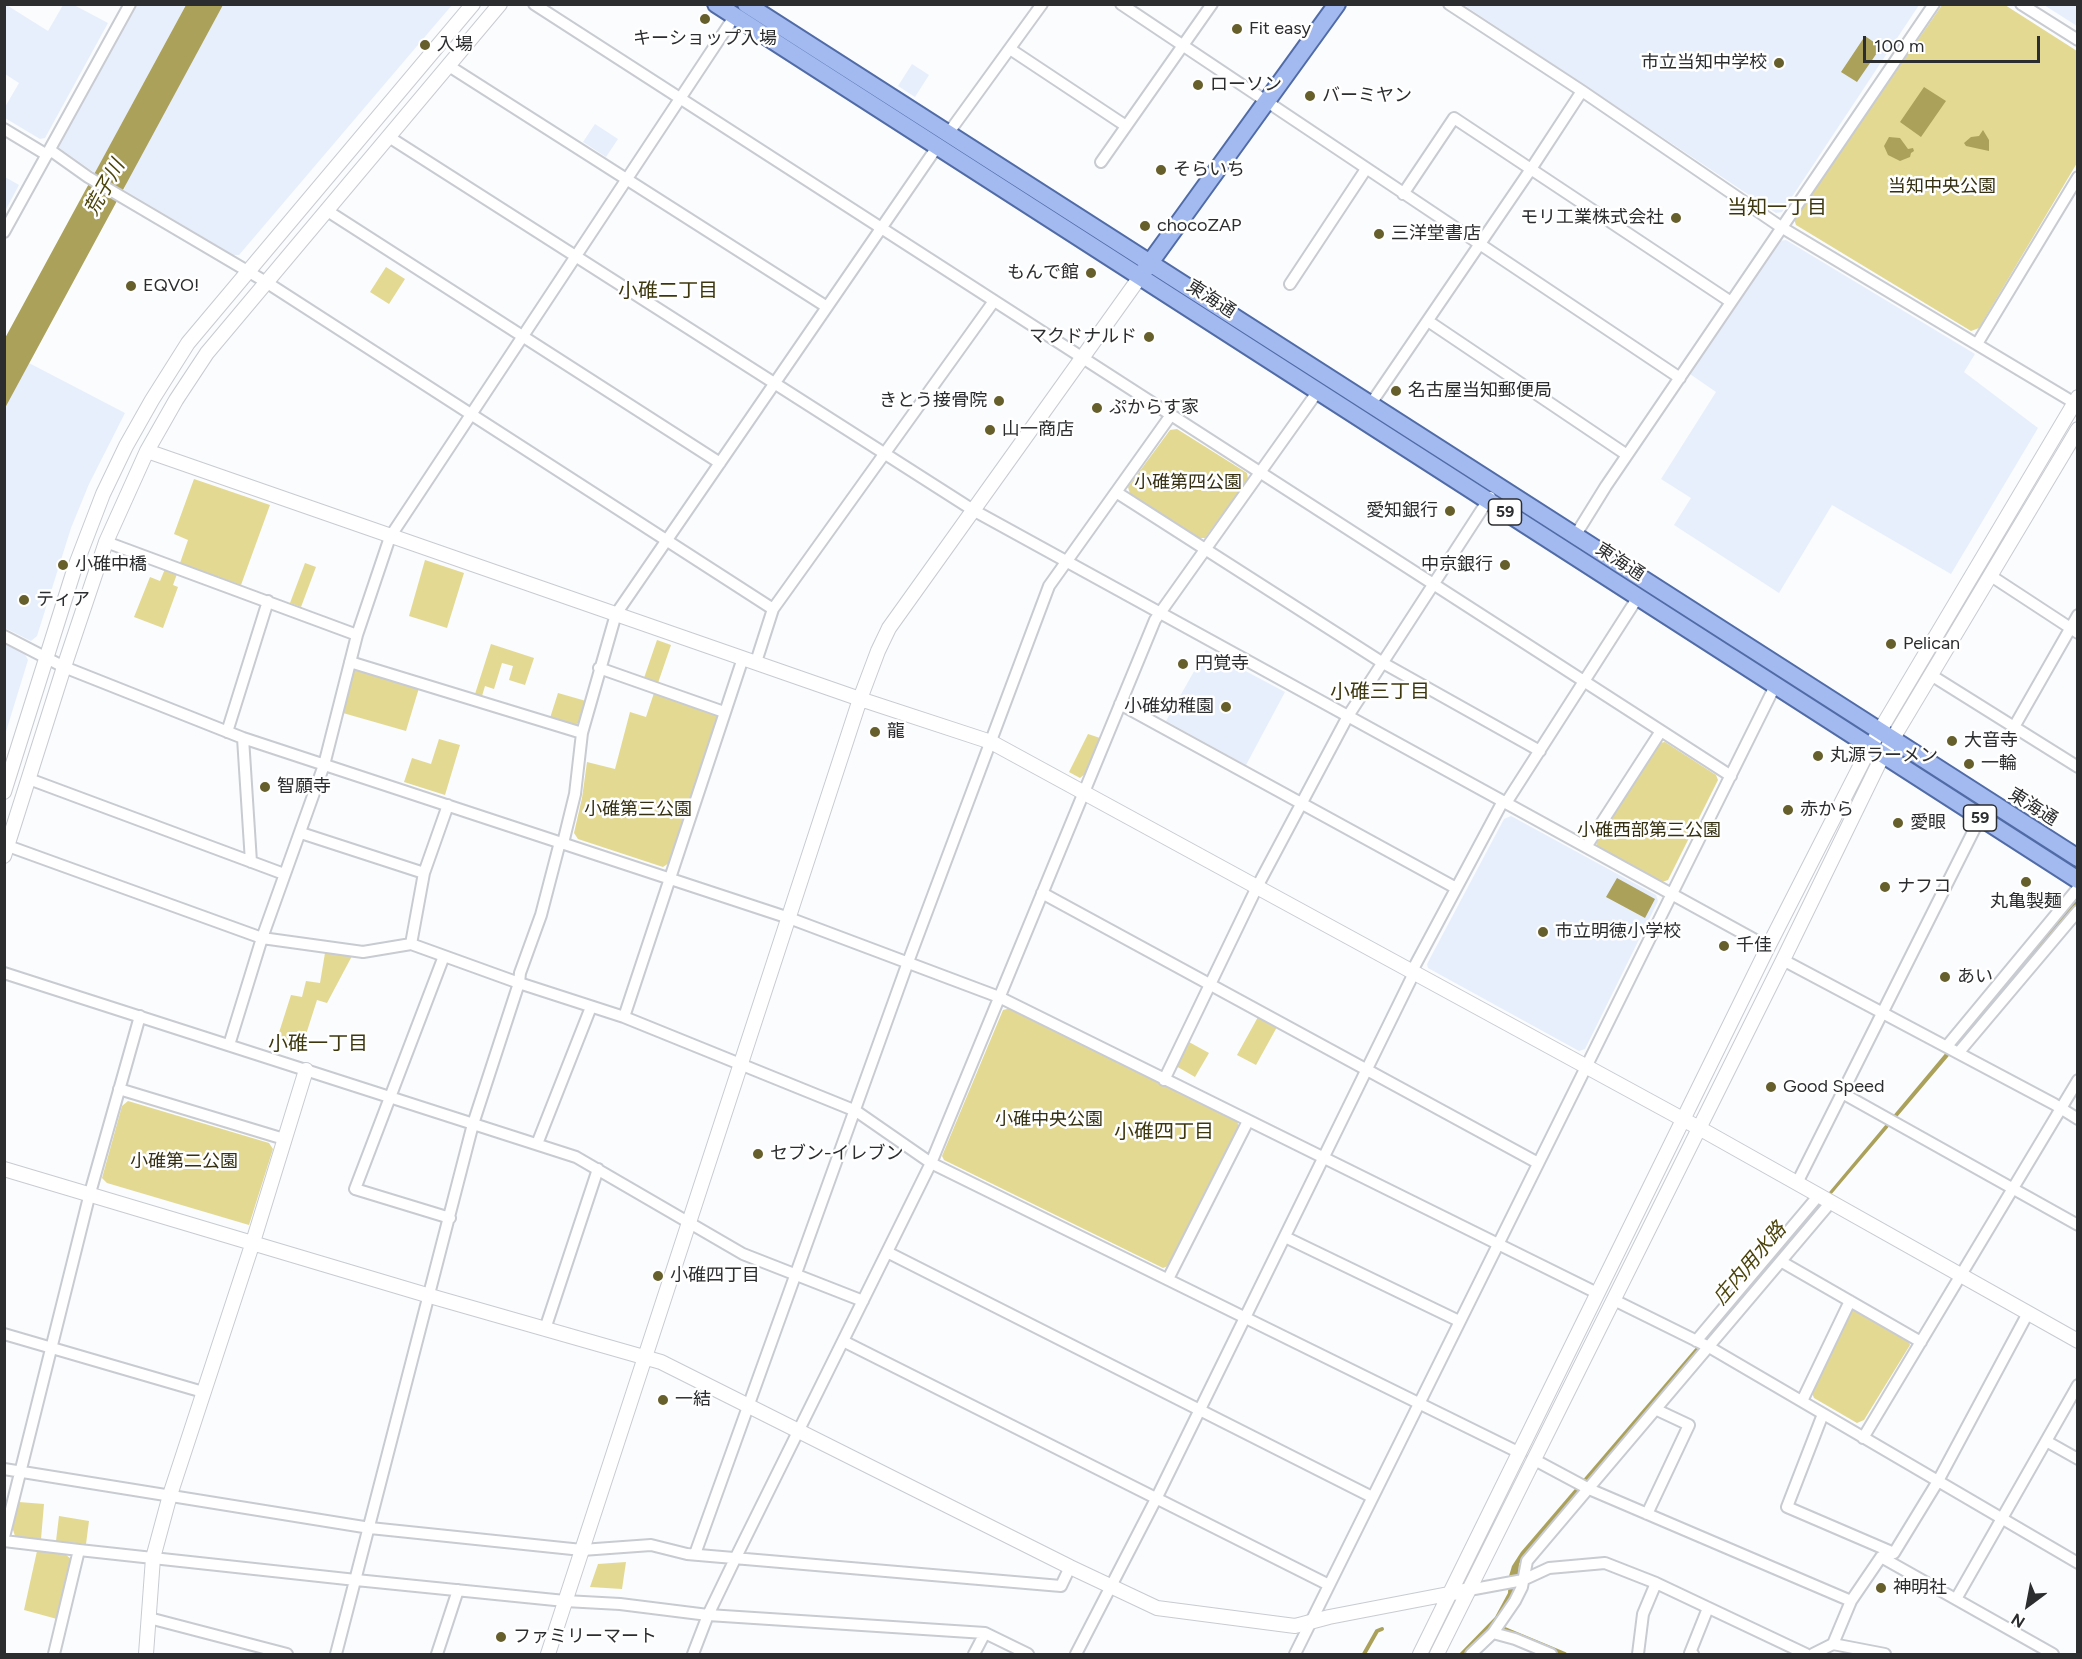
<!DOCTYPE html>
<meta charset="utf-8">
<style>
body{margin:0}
#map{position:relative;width:2082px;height:1659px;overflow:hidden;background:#fafcfe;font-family:Figtree,sans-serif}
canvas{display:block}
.frame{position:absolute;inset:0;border:6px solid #2c2d2f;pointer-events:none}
.north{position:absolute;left:1998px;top:1575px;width:60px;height:60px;-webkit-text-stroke:4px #fff;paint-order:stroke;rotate:212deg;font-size:16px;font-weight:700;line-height:24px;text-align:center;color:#2c2d2f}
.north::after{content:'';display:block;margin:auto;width:21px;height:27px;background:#2c2d2f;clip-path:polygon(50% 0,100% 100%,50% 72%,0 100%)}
.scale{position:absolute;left:1863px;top:36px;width:177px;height:27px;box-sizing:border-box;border:3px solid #2c2d2f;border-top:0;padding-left:8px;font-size:18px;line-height:21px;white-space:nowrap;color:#2c2d2f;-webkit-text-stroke:4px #fff;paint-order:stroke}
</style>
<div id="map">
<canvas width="2082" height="1659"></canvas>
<div class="frame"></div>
<div class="north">N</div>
<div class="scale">100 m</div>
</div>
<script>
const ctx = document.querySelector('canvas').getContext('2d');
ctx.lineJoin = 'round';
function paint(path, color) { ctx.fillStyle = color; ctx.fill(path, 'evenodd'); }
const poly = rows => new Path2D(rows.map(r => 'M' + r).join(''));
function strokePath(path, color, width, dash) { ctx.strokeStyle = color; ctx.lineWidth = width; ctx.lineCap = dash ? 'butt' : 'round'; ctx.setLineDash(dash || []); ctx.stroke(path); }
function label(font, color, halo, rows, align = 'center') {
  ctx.font = font + ' Figtree,"Noto Sans JP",sans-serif'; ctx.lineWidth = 5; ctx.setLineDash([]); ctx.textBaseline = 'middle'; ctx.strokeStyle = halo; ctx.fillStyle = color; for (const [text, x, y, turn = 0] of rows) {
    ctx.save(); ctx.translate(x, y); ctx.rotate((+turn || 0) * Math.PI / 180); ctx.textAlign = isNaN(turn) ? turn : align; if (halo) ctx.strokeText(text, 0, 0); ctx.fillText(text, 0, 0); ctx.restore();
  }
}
const built = poly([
 [5,4,48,31,63,5,74,5,108,23,45,138,40,139,5,118,5,107,19,83,5,74],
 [137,5,186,5,95,173,58,147],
 [223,5,452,5,239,255,233,255,124,190,128,178],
 [1464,5,1919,5,1782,212,1776,213],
 [2044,5,2077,5,2077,26],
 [912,64,929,75,915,97,898,86],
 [595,124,618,139,606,157,583,142],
 [5,177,19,185,5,211],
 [1786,240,1975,354,1964,372,2038,428,1951,574,1832,505,1779,593,1674,525,1691,498,1661,479,1716,392,1690,374,1779,241],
 [29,363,125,413,89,484,71,528,37,636,31,641,5,628,4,408],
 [5,644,25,654,28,660,5,735],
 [1206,650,1285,692,1246,765,1166,721],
 [1511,816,1656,895,1658,901,1585,1049,1579,1051,1428,968,1427,964,1504,819]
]);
const green = poly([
 [1942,5,2005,5,2077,51,2077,163,1979,328,1971,331,1796,225,1794,219],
 [386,267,405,279,389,304,370,292],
 [1177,429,1247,473,1248,479,1205,538,1199,538,1130,494,1128,487,1170,430],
 [194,479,270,505,241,585,180,563,188,540,174,534],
 [425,560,464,573,447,628,409,616],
 [305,563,316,567,301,607,290,603],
 [165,569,177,574,173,585,178,587,163,628,134,617,150,577,160,581],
 [657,640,671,645,658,683,644,678],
 [491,644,534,658,525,685,509,680,513,666,502,663,494,689,485,686,482,696,475,694],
 [357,669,419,688,406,731,343,713,353,672],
 [558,693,586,701,580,722,575,725,550,718],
 [654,693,716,715,717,718,669,863,663,867,578,839,574,833,582,798,587,762,615,769,630,712,646,717],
 [1088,734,1100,738,1085,774,1080,778,1069,772],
 [439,739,460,745,445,795,404,782,412,758,431,764],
 [1665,742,1716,775,1718,780,1668,880,1662,882,1597,847,1596,841,1659,743],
 [325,953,352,956,327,1003,317,1000,301,1050,276,1042,291,995,302,997,306,981,320,983],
 [1011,1008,1237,1121,1239,1127,1168,1266,1163,1268,944,1160,942,1156,1003,1010],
 [1258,1017,1277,1027,1256,1065,1237,1055],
 [1189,1042,1209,1053,1195,1077,1176,1066],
 [128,1101,269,1143,273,1149,249,1225,107,1183,102,1178,122,1106],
 [1854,1307,1909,1341,1910,1345,1864,1420,1857,1423,1814,1398,1811,1391,1850,1308],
 [19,1502,44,1504,41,1539,15,1536,12,1527],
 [59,1516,89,1521,86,1544,56,1541],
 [37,1551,65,1554,71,1559,57,1619,24,1610],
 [626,1562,622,1589,590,1587,598,1564]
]);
const water = poly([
 [186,5,223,5,5,408,4,340],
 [1865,36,1881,47,1857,82,1841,72],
 [1924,87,1946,101,1921,137,1900,122],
 [1983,130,1989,140,1989,151,1966,146,1964,143,1971,137,1979,136],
 [1889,137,1900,138,1908,149,1913,148,1914,151,1911,153,1910,157,1900,161,1888,155,1884,146],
 [1617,878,1655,899,1645,918,1606,897],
 [2077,896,2077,905,1526,1554,1519,1564,1517,1589,1497,1621,1465,1654,1459,1654,1495,1617,1508,1593,1509,1576,1512,1566,1521,1552,1830,1191]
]);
const stream = poly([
 [1505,1629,1565,1654],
 [1364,1654,1377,1631,1382,1629]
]);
const minor = poly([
 [534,4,1731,776],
 [1121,4,1680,378],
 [1449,4,1582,91,1781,227,2078,405],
 [2021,4,2078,40],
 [1010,49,1126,126],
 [449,66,827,307],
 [4,129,47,155],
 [947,135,1042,4],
 [389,137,973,510,1768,947],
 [50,150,88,177,266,282,773,609],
 [1101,162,1212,4],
 [1403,194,1454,118,1731,302],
 [326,210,720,463],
 [4,232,130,4],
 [1290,284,1366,169],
 [1428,321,1627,455],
 [1977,344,2078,177],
 [1370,405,1531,169,1582,91],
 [1116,492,1383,663,1540,751],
 [1575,536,1606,486,1934,4],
 [106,542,357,635],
 [1991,576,2078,633],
 [4,636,64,667,243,738,789,918,999,997,1597,1293],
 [350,662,582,733],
 [756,662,773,609,994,301],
 [599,668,724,712],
 [1931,675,2078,767],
 [1120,704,1456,888],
 [2014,727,2078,615],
 [227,732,268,601],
 [243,738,251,862],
 [29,779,284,874],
 [1506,803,1638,597],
 [448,805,424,873,411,944,519,983,624,1017,856,1111,931,1163,1520,1453],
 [301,833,424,873],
 [563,843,575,794,582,733,616,614,937,147],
 [8,846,262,938,363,952,411,944],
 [1586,847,1661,731],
 [1042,893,1538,1163],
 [444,956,355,1189,450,1218],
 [1783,960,2054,1104,2078,1119],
 [1412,971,1503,801],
 [4,973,576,1157,743,1254,863,1301],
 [624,1017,743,658],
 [229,1045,262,938,324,765,357,635,390,537,734,17],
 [1947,1046,2078,888],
 [1959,1052,2078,911],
 [1164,1080,1257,887,1348,716,1490,497],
 [119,1089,284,1139],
 [1842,1093,2078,1225],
 [537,1144,591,1007],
 [1797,1183,1980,818],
 [1285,1237,1459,1321],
 [887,1252,1372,1497],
 [1782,1262,1921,1342],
 [1168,1279,1248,1121],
 [1614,1300,1709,1347,2078,1563],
 [545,1329,598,1169],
 [4,1334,203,1392],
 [843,1341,1329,1585],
 [1696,1341,1819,1195],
 [1802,1401,1850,1301],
 [1823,1414,1787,1507,1894,1553],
 [1863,1438,2078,1080],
 [2046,1441,2078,1459],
 [1533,1459,1589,1489,1851,1601],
 [4,1469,370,1528,582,1550,651,1545,687,1554,1061,1586,1070,1567],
 [1647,1514,1689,1425,1657,1410],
 [4,1537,90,1193,140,1016],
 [4,1541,79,1550,356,1580,565,1601,620,1604,708,1615,985,1633,1028,1654],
 [695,1554,908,962,1049,586,1171,415],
 [1881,1557,2053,1654],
 [1469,1590,1523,1580,1549,1568,1605,1563,1656,1583,1806,1654],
 [1956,1599,2078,1385],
 [149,1618,287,1654],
 [1493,1633,1515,1639,1551,1654],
 [1833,1644,1851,1601,1881,1557,1894,1553,1938,1481,2028,1313],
 [54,1654,79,1550],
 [336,1654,473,1124,519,983,520,973,541,915,560,842],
 [437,1654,458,1590],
 [693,1654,708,1615,736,1557,931,1163,1155,620,1318,391],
 [974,1654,985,1633],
 [1076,1654,1157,1497,1414,973],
 [1295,1654,1775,686],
 [1471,1654,1493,1633,1515,1601,1522,1587,1527,1561,1831,1202],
 [1638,1654,1643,1614,1656,1583],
 [1693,1654,1690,1653,1708,1608],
 [1813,1654,1833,1644,1885,1654]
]);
const tertiary = poly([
 [147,451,860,699,991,742,1699,1128,2078,1341],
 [4,792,75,567,103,494,126,446,152,400,188,343,473,4],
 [4,856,64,667,106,542,147,451,176,400,207,353,500,4],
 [4,1169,430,1296,661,1362,1070,1567,1157,1608,1295,1626,1329,1617,1469,1590],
 [146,1654,153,1558,170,1495,253,1242,306,1070],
 [548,1654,860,699,878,651,889,628,1140,277],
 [1420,1654,1768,947,1870,747,2078,397],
 [1437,1654,1783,960,1883,755,2078,429]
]);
const primary = poly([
 [716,4,2078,880],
 [746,4,2078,858],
 [1144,271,1337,4]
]);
const markers = [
 [705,19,6,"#665e2b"],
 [1237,29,6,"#665e2b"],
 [425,45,6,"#665e2b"],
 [1779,63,6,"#665e2b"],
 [1198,85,6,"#665e2b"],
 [1310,96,6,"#665e2b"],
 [1161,170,6,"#665e2b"],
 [1676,218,6,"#665e2b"],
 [1145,226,6,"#665e2b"],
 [1379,234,6,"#665e2b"],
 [1091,273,6,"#665e2b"],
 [131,286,6,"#665e2b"],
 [1149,337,6,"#665e2b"],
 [1396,391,6,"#665e2b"],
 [999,401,6,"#665e2b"],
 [1097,408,6,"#665e2b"],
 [990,430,6,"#665e2b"],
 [1450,511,6,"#665e2b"],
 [63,565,6,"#665e2b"],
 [1505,565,6,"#665e2b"],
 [24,600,6,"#665e2b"],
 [1891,644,6,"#665e2b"],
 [1183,664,6,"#665e2b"],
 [1226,707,6,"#665e2b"],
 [875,732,6,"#665e2b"],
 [1952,741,6,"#665e2b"],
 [1818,756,6,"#665e2b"],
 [1969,764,6,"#665e2b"],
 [265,787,6,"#665e2b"],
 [1788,810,6,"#665e2b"],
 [1898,823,6,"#665e2b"],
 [2026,882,6,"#665e2b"],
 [1885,887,6,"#665e2b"],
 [1543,932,6,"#665e2b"],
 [1724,946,6,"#665e2b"],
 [1945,977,6,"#665e2b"],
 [1771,1087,6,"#665e2b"],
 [758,1154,6,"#665e2b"],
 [658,1276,6,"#665e2b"],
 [663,1400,6,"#665e2b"],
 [1881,1588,6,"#665e2b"],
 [501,1637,6,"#665e2b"]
];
const shields = [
 [1505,512,33],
 [1980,818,33]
];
const shieldNames = [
 ["59",1505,512],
 ["59",1980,818]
];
const poiNames = [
 ["Fit easy",1249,29],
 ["キーショップ入場",705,39,"center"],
 ["入場",437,45],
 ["市立当知中学校",1767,63,"right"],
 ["ローソン",1210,85],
 ["バーミヤン",1322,96],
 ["そらいち",1173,170],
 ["モリ工業株式会社",1664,218,"right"],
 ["chocoZAP",1157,226],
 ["三洋堂書店",1391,234],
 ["もんで館",1079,273,"right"],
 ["EQVO!",143,286],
 ["マクドナルド",1137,337,"right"],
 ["名古屋当知郵便局",1408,391],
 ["きとう接骨院",987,401,"right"],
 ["ぷからす家",1109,408],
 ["山一商店",1002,430],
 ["愛知銀行",1438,511,"right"],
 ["小碓中橋",75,565],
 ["中京銀行",1493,565,"right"],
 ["ティア",36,600],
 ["Pelican",1903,644],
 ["円覚寺",1195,664],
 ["小碓幼稚園",1214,707,"right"],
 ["龍",887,732],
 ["大音寺",1964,741],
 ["丸源ラーメン",1830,756],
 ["一輪",1981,764],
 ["智願寺",277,787],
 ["赤から",1800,810],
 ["愛眼",1910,823],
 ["ナフコ",1897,887],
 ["丸亀製麺",2026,902,"center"],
 ["市立明徳小学校",1555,932],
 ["千佳",1736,946],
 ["あい",1957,977],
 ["Good Speed",1783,1087],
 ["セブン-イレブン",770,1154],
 ["小碓四丁目",670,1276],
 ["一結",675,1400],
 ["神明社",1893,1588],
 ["ファミリーマート",513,1637]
];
const parkNames = [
 ["当知中央公園",1942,187],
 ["小碓第四公園",1188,483],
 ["小碓第三公園",638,810],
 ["小碓西部第三公園",1649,831],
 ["小碓中央公園",1049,1120],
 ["小碓第二公園",184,1162]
];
const streetNames = [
 ["東海通",1211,299,33],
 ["東海通",1620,562,33],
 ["東海通",2033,807,32]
];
const waterNames = [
 ["荒子川",105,188,-61],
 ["庄内用水路",1750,1264,-50]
];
const neighbourhoodNames = [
 ["当知一丁目",1777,208],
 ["小碓二丁目",668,291],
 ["小碓三丁目",1380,692],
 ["小碓一丁目",318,1044],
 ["小碓四丁目",1164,1132]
];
paint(built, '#e8effc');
paint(green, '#e3d993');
paint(water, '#aba15b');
strokePath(stream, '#aba15b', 4);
strokePath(minor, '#c8cbd1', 14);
strokePath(tertiary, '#c8cbd1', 16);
strokePath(primary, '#506ba6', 20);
strokePath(minor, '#fff', 10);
strokePath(tertiary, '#fff', 14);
strokePath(primary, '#a2baf0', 16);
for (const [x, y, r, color] of markers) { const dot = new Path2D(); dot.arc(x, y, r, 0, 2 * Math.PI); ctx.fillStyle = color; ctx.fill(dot); strokePath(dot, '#fff', 2); }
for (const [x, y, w] of shields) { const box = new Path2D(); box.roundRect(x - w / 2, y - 13, w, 26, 4.5); ctx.fillStyle = '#fff'; ctx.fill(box); strokePath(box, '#2c2d2f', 1.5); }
label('bold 16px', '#2c2d2f', null, shieldNames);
label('18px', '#2c2d2f', '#fff', poiNames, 'left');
label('18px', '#353011', '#fff', parkNames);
label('18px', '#2c2d2f', '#fff', streetNames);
label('italic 20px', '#4c440c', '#fff', waterNames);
label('20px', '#3d370d', '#fff', neighbourhoodNames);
</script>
